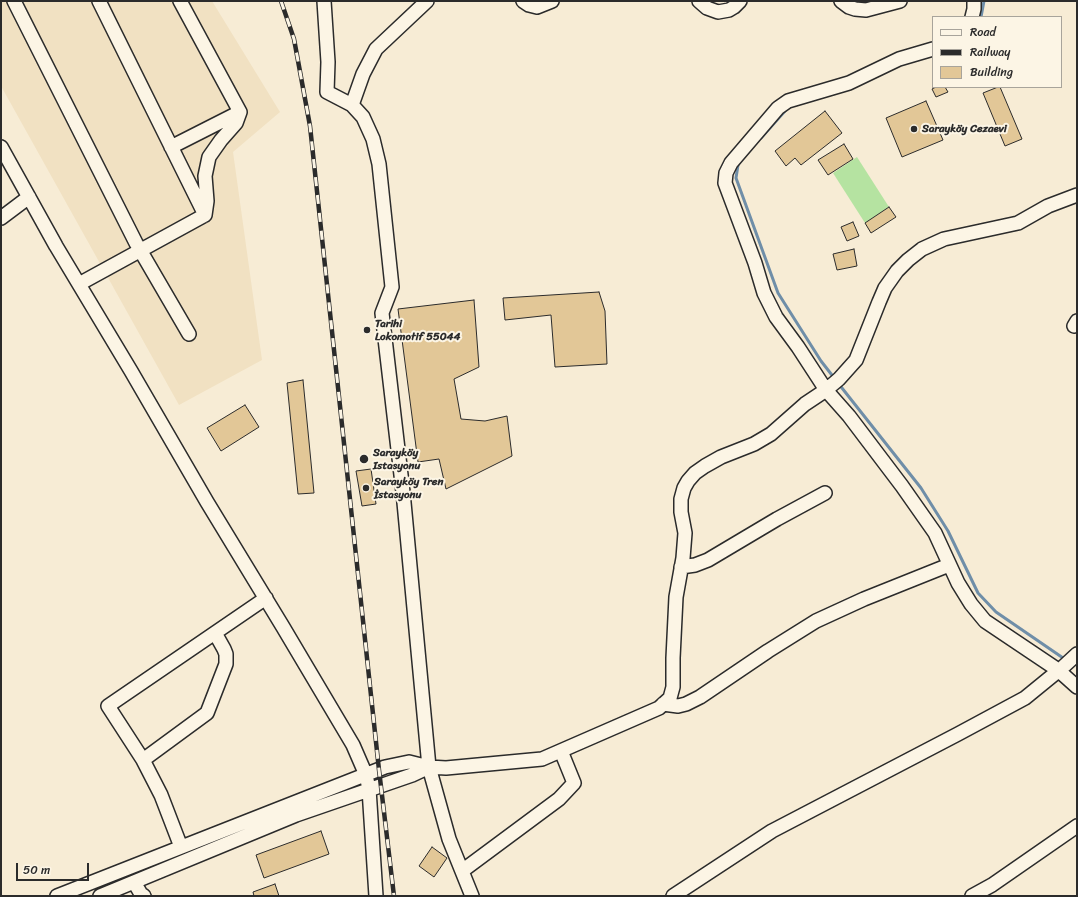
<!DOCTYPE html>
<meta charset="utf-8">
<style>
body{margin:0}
#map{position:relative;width:1078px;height:897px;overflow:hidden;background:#f7ecd5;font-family:Sriracha,sans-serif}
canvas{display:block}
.frame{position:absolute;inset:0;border:2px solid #2b2b2b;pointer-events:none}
.legend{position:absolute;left:932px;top:16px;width:130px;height:72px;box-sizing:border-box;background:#fcf5e5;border:1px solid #a8a49b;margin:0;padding:5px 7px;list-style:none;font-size:12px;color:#2b2b2b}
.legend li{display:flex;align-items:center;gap:8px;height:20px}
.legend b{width:20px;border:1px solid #a8a49b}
.scale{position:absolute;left:16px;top:863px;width:73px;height:18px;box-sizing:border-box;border:2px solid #2b2b2b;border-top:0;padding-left:5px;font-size:12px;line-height:14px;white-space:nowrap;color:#2b2b2b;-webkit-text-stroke:3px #fcf5e5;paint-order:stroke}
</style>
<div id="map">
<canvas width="1078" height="897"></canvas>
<div class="frame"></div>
<ul class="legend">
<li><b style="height:5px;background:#fcf5e5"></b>Road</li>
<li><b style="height:5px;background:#2b2b2b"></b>Railway</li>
<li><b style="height:11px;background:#e2c797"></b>Building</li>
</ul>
<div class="scale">50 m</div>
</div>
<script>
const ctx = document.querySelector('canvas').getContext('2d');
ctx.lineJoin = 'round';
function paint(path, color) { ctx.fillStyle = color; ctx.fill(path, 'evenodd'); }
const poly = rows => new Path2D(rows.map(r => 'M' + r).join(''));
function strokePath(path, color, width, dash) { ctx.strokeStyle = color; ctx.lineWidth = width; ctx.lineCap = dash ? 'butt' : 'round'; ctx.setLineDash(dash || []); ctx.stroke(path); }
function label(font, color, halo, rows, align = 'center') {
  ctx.font = font + ' Sriracha,sans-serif'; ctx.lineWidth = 4; ctx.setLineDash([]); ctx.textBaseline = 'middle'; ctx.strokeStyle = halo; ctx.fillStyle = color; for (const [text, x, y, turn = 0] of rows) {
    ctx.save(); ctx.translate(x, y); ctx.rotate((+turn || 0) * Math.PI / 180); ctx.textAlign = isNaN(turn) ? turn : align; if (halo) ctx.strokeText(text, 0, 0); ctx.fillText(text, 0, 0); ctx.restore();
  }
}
const built = poly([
 [1,1,212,1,280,112,233,152,262,360,179,405,1,86]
]);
const green = poly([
 [857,157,889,207,865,223,833,173]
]);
const stream = poly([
 [981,17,984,1],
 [761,138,785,111],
 [739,163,738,165,736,178,778,293,821,361,835,379],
 [838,383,921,488,948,531,978,593,996,612,1066,660]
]);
const building = poly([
 [936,87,945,87,948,92,936,97,932,89,936,87],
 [998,87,1000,87,1022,139,1005,146,983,93,998,87],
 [926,101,943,140,902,157,886,118,926,101],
 [825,111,842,133,801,165,795,158,786,166,775,151,825,111],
 [844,144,853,159,828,175,818,160,844,144],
 [889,207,896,217,871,233,865,223,889,207],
 [853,222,859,236,847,241,841,227,853,222],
 [854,249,857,266,837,270,833,254,854,249],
 [599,292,605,311,607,364,555,367,551,315,505,320,503,298,599,292],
 [474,300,479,367,454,379,461,419,485,421,507,416,512,456,446,489,439,459,418,462,398,309,474,300],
 [303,380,314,493,298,494,287,383,303,380],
 [245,405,259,427,221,451,207,428,245,405],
 [371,469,376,504,362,506,356,471,371,469],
 [321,831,329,854,264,878,256,855,321,831],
 [432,847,447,858,434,877,419,866,432,847],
 [275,884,279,896,254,896,253,892,275,884]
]);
const minor = poly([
 [14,1,136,243,189,334],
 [99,1,205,215],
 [180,1,240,112,236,123,221,140,209,157,205,176,207,201,205,215],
 [324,1,328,62,327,92,352,105,363,117,373,139,379,164,392,287,382,313,403,492,429,767,449,839,472,896],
 [523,1,529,5,537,7,552,1],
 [699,1,707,8,718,12,729,10,734,7,740,1],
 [841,1,849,7,855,9,866,10,900,1],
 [972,17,974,9,974,1],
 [933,49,899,59,849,83,788,101,778,108,731,163,726,173,725,183,755,263,764,293,776,317,798,347,826,390,849,416,902,486,935,533,958,583,971,604,985,621,1058,670,1077,687],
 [352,105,363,74,376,49,427,1],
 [1,147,56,246,131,371,207,502,283,627,353,745,366,775,369,789,376,896],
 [171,147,240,112],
 [1,218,29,197],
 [79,284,205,215],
 [1074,326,1077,321],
 [681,567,695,565,708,560,777,519,825,493],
 [663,704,678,706,686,704,700,697,768,651,816,621,864,599,949,565],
 [143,760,207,713,226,664,226,654,224,649,215,633],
 [181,847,161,795,143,760,108,706,266,598],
 [462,871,559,799,574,783,561,751],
 [134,882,141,894,144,896],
 [57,896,385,767,409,762,429,767,446,768,542,759,659,708,670,698,673,687,673,658,676,597,683,558,685,533,681,512,681,499,684,488,688,481,695,473,705,466,721,457,754,444,771,434,805,404,826,390,839,379,856,360,879,302,885,288,897,271,908,260,922,249,944,239,1018,223,1048,206,1077,195],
 [100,896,296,815,412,775,429,767],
 [673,896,772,831,958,734,1025,698,1063,667,1077,654],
 [972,896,992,885,1077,826]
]);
const rail = poly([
 [281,1,294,39,310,126,379,770,394,896]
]);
const markers = [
 [914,129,4,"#2b2b2b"],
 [367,330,4,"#2b2b2b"],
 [364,459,5,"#2b2b2b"],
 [366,488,4,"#2b2b2b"]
];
const poiNames = [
 ["Sarayköy Cezaevi",922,129],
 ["Tarihi",375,324],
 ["Lokomotif 55044",375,337],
 ["Sarayköy",373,453],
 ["Istasyonu",373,466],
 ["Sarayköy Tren",374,482],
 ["İstasyonu",374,495]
];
paint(built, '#f1e1c2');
paint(green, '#b5e3a1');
strokePath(stream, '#6f8ea8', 3);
paint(building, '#e2c797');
strokePath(building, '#2b2b2b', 1);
strokePath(minor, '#2b2b2b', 16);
strokePath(minor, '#fcf5e5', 13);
strokePath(rail, '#2b2b2b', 4.5);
strokePath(rail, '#fcf5e5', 3, [9]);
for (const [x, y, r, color] of markers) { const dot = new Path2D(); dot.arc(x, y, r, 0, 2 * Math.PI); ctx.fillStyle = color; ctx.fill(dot); strokePath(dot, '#fcf5e5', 1.5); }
label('bold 11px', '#2b2b2b', '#fcf5e5', poiNames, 'left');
</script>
